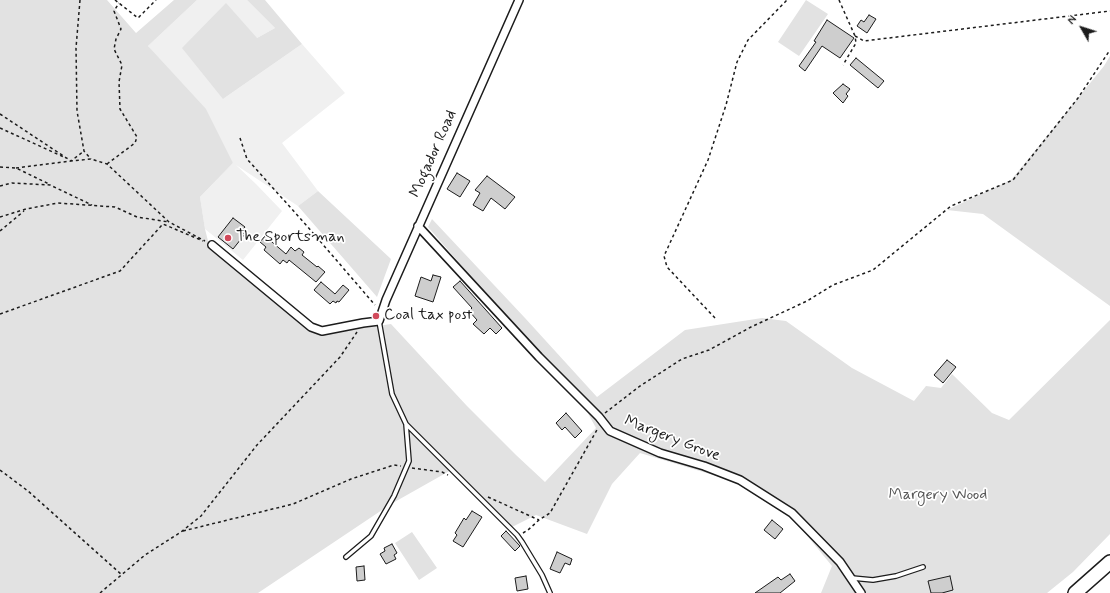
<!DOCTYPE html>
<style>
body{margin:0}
#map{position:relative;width:1110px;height:593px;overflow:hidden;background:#fff;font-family:Mynerve,sans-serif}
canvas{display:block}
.north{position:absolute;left:1062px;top:8px;width:40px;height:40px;-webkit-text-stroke:3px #fff;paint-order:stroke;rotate:309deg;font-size:11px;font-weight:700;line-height:16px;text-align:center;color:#1c1c1c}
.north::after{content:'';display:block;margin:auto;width:14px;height:18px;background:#1c1c1c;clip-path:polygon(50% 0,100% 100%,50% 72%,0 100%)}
</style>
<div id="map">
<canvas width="1110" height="593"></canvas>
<div class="north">N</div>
</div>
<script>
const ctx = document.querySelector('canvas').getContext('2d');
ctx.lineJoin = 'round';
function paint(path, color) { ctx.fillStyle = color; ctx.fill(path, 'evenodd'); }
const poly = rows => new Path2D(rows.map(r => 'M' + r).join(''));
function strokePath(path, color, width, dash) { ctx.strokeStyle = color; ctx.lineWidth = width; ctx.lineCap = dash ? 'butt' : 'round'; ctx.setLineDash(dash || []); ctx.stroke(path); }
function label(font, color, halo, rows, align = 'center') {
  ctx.font = font + ' Mynerve,sans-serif'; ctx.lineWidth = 3.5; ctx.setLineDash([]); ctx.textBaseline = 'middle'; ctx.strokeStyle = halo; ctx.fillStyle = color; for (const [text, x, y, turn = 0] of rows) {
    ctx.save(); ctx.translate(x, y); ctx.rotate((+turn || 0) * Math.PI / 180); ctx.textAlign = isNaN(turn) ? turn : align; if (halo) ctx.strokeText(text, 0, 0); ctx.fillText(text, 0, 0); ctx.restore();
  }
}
const built = poly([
 [197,0,247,0,275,28,257,38,223,99,302,44,345,93,282,143,318,191,298,206,236,165,256,184,282,211,243,260,205,229,200,197,233,163,148,46]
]);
const green = poly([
 [0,0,107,0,136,33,174,0,197,0,148,46,206,109,233,163,200,197,205,229,210,249,305,326,319,335,391,324,467,406,516,455,545,482,596,428,584,406,428,227,432,219,525,318,597,397,685,330,762,318,786,321,852,368,914,401,926,386,941,388,952,374,992,413,1009,420,1110,320,1110,534,1073,572,1047,593,821,593,832,566,795,521,733,481,640,453,612,484,587,534,536,515,510,528,453,469,391,504,258,593,0,593],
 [247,0,265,0,302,44,223,99,182,48,226,3,257,38,275,28],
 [806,0,828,14,799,56,778,42],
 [1110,56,1110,306,983,214,947,210,1011,180,1104,66],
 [318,191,391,259,377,297,298,206],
 [412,532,437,568,419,580,395,543]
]);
const building = poly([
 [869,15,876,19,867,33,857,26,861,20,864,22,869,15],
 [827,20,854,38,840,58,822,46,805,71,799,66,816,42,814,41,827,20],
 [856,58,884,81,878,88,850,65,856,58],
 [843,84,850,89,846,94,848,96,843,103,833,93,843,84],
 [457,173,470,181,460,197,447,189,457,173],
 [487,176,515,197,505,209,491,198,483,211,473,205,480,193,475,190,487,176],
 [233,218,245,227,241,232,245,234,233,249,218,237,233,218],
 [265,236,286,254,291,247,295,251,299,248,304,252,302,255,317,267,318,266,325,272,316,282,289,260,287,263,283,260,280,264,264,250,266,247,260,242,265,236],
 [433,275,441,277,433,302,415,296,421,277,431,281,433,275],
 [460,281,502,328,496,334,490,328,484,334,473,324,477,320,469,311,472,308,453,287,460,281],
 [321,282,335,294,343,285,349,290,339,302,337,301,336,303,333,301,330,304,314,290,321,282],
 [947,360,956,367,943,383,934,375,947,360],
 [566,413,582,431,575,438,565,427,562,430,556,423,566,413],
 [472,511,482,517,463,547,453,541,457,535,455,533,464,518,466,520,472,511],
 [772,520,783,529,775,539,764,530,772,520],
 [506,531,520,546,515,551,501,536,506,531],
 [392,544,397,553,394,555,396,559,386,564,380,554,385,551,384,548,392,544],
 [557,552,572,559,570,565,565,563,560,573,550,569,557,552],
 [364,566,365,580,357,581,356,567,364,566],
 [790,574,795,581,780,593,755,593,778,577,781,580,790,574],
 [526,576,528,589,517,591,515,578,526,576],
 [950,576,953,590,942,593,931,593,928,581,950,576]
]);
const path = poly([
 [80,0,76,48,77,111,84,151,91,159],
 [115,0,138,18,156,0],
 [839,0,855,36,856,43,843,65],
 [855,36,864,41,1110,11],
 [0,114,71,161,91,159,107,164,169,222,205,241],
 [0,128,66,158],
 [240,138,247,159,307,226,375,305],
 [107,164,135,143,137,137,120,109,119,82,122,65,114,49,116,39,121,29,114,11,119,3],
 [0,167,16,168,49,184],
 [16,168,71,161,84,151],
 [0,186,12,183,50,185,92,205],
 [0,217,26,209,58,203,115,207,137,217,169,222],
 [0,231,24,211],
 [0,314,120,271,163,224,203,241],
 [715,318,667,267,664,256,708,160,726,105,737,62,748,40,787,0],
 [605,413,640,386,682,359,709,350,751,327,807,301,833,285,873,270,951,206,1013,180,1078,98,1110,50],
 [412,468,442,472,448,475],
 [0,470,28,491,122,575],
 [488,497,539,520],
 [183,531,293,504,351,479,394,465,401,466],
 [523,533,528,530,539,520,550,513,598,428],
 [100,593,145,555,181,532,201,516,257,445,340,357,357,332]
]);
const lane = poly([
 [406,424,517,535,522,542,542,575,550,593],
 [346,557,371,536,394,496,409,461,406,424,392,394,379,321],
 [852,578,873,580,896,576,923,567]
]);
const street = poly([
 [418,226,539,357,599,417,610,431,660,453,704,466,740,480,792,513,840,562,861,593],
 [212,245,311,327,322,331,363,323,379,321,386,300,519,0]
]);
const highway = poly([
 [1075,593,1110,562]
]);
const markers = [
 [228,238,4,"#d1495b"],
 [376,316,4,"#d1495b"]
];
const streetNames = [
 ["Mogador Road",434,154,-66],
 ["Margery Grove",672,439,21]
];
const poiNames = [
 ["The Sportsman",236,238],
 ["Coal tax post",384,316]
];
const parkNames = [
 ["Margery Wood",938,496]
];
paint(built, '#f0f0f0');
paint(green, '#e2e2e2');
paint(building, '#cecece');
strokePath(building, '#1c1c1c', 1);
strokePath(lane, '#1c1c1c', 6);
strokePath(street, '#1c1c1c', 10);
strokePath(highway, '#1c1c1c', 16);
strokePath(path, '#1c1c1c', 1.5, [3, 3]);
strokePath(lane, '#fff', 3.5);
strokePath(street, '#fff', 7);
strokePath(highway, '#fff', 13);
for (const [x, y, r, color] of markers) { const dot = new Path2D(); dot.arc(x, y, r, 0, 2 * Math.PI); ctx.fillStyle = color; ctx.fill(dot); strokePath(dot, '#fff', 1.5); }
label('16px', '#1c1c1c', '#fff', streetNames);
label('16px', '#1c1c1c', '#fff', poiNames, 'left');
label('16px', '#575757', '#fff', parkNames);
</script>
